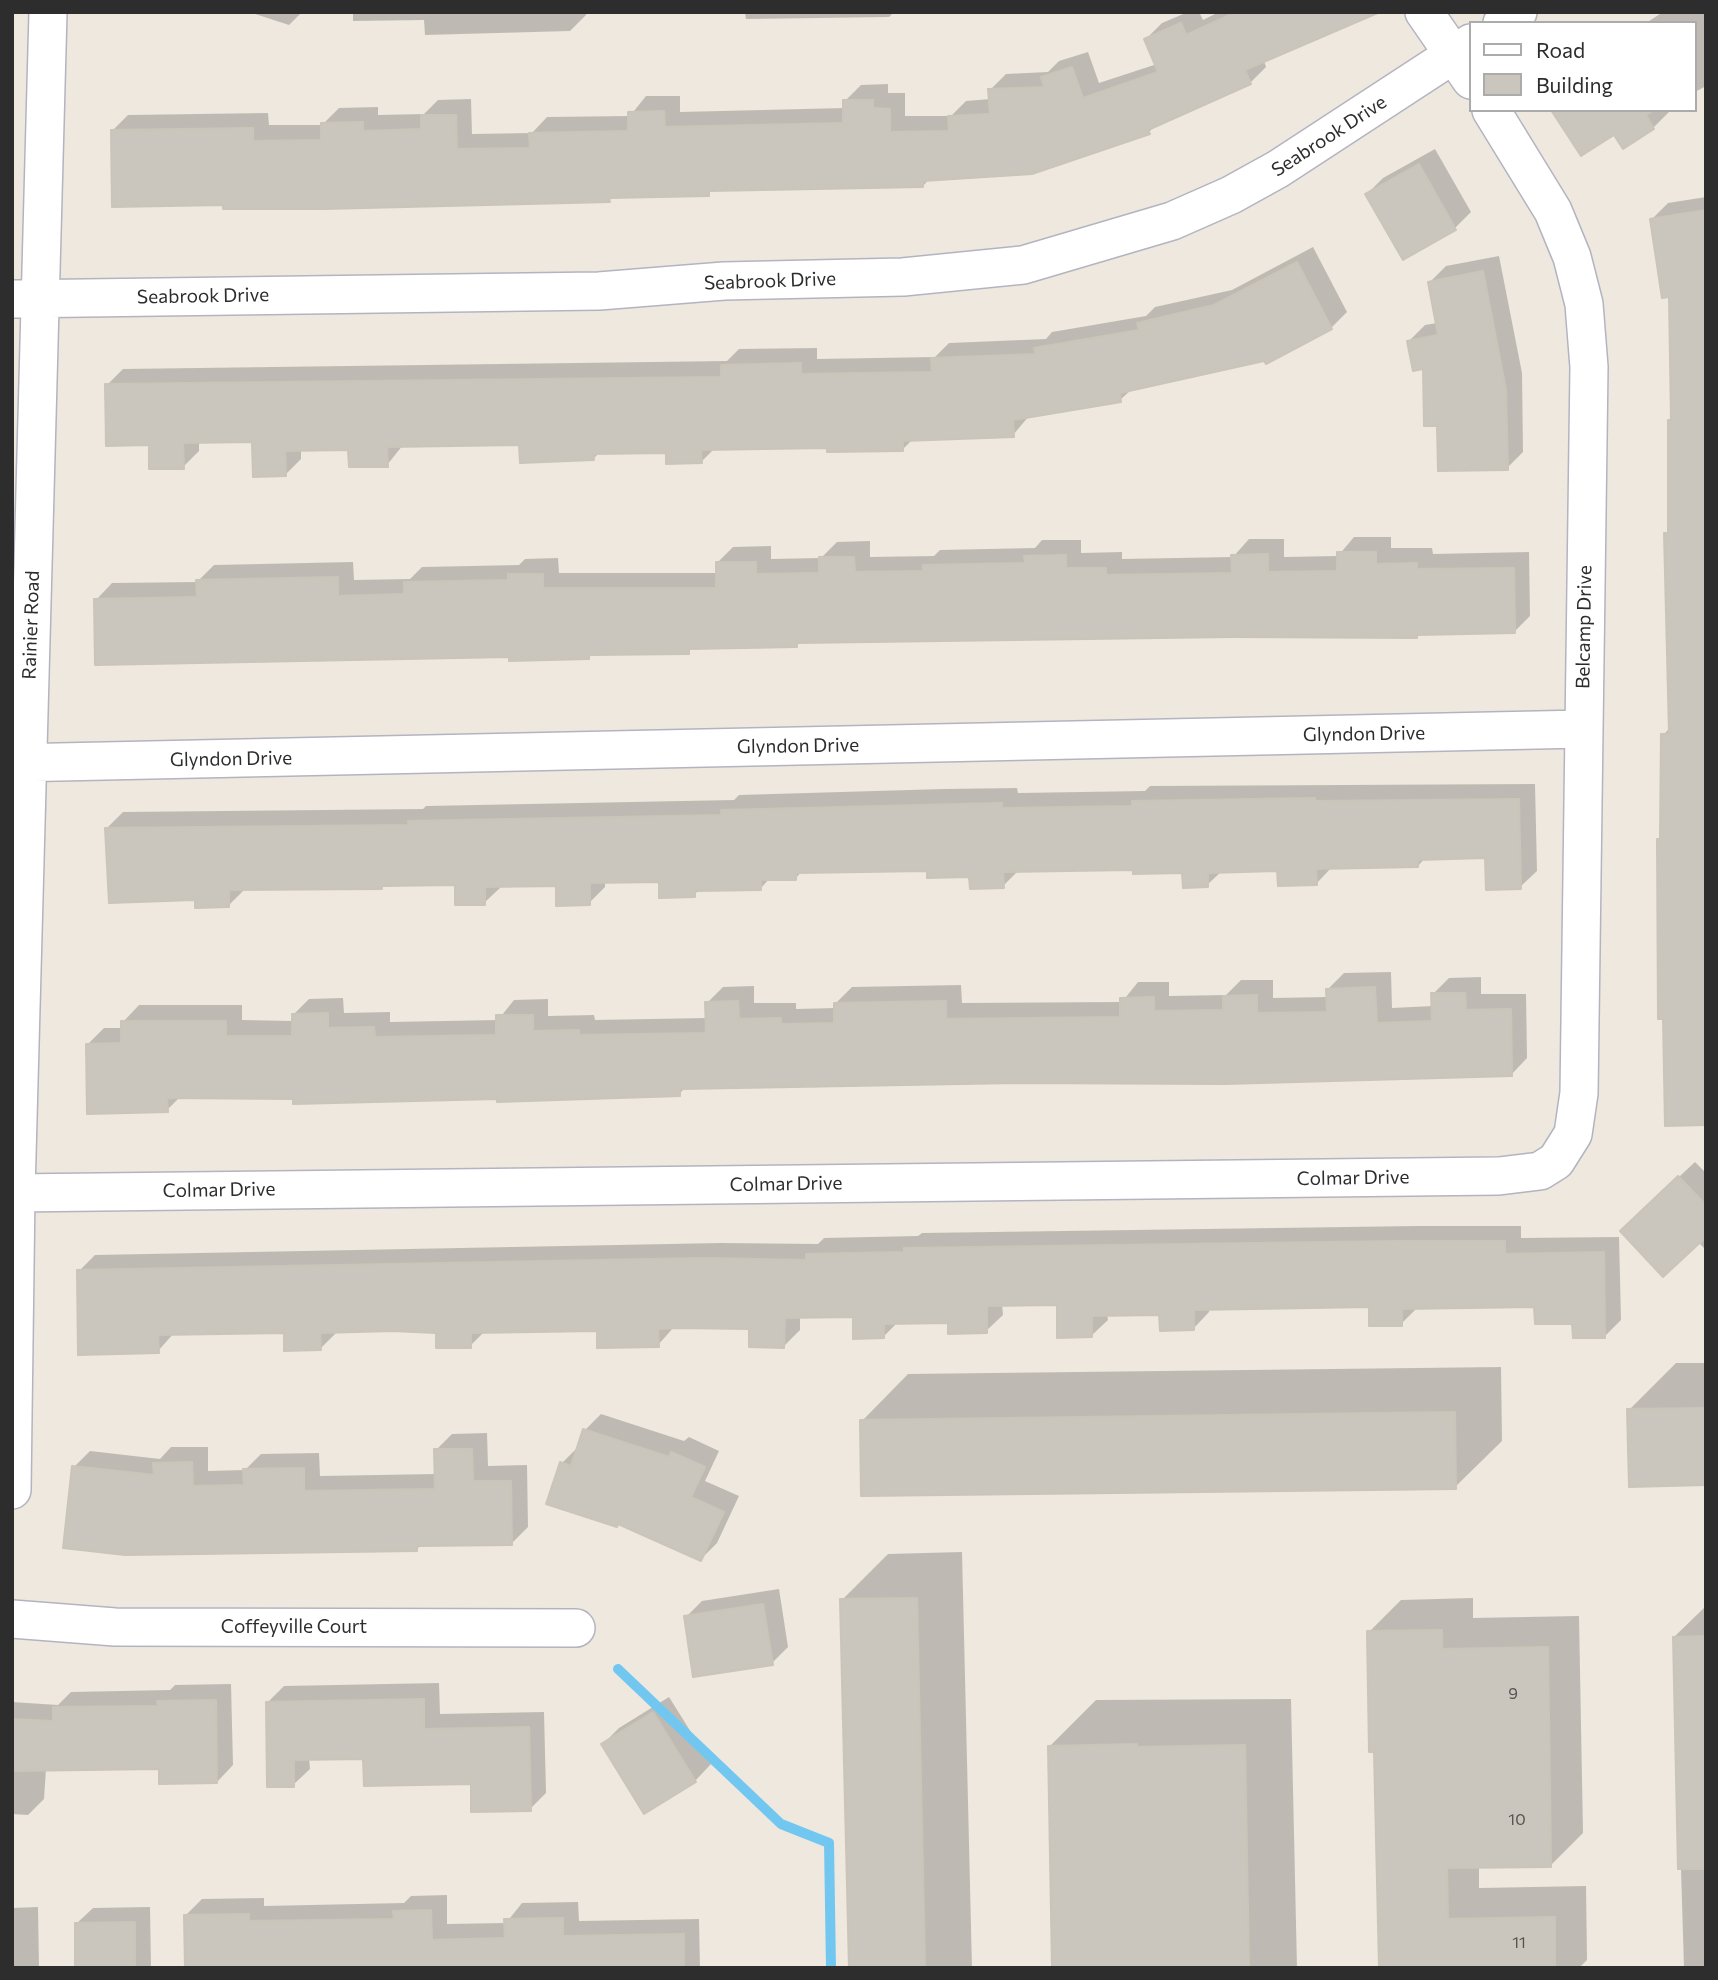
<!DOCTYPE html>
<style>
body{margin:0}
#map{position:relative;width:1718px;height:1980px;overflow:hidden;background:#eee8df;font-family:Commissioner,sans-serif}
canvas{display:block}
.frame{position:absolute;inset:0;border:14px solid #2d2d2d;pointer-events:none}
.legend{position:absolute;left:1469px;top:21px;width:228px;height:91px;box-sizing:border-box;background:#fff;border:2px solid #ababab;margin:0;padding:9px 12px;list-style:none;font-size:21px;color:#2d2d2d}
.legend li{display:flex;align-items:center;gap:14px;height:35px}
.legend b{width:35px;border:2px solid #ababab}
</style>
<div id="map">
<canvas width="1718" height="1980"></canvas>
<div class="frame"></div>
<ul class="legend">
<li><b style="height:9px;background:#fff"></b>Road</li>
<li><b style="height:19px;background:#cac6bd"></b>Building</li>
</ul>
</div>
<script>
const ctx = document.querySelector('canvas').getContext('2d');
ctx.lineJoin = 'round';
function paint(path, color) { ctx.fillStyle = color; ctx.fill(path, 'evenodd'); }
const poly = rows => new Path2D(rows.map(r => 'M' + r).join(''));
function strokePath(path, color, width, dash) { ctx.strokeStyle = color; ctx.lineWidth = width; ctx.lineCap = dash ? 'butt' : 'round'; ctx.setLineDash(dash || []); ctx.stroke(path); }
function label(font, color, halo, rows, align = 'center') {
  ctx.font = font + ' Commissioner,sans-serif'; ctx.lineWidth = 5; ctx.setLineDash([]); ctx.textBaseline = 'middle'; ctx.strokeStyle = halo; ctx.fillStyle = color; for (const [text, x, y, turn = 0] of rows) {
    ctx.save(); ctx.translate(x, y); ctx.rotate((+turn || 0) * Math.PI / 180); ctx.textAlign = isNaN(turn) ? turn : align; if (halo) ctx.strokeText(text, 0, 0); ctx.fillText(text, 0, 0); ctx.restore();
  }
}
const shadow = poly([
 [249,12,302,12,289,25],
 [353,12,586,12,586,15,570,31,425,35,424,20,353,21],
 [670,12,894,12,889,17,746,19,745,13],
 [1188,12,1199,12,1203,20,1219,12,1360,12,1264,61,1266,67,1250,83,1157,124,1149,132,930,178,923,186,713,189,708,194,613,196,609,201,224,203,112,131,128,115,268,113,269,125,322,125,339,108,378,107,378,115,424,114,438,100,471,99,472,134,532,133,547,117,630,116,646,96,680,96,680,112,845,108,845,101,861,85,888,84,888,93,905,93,905,116,951,116,966,101,991,99,990,90,1006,74,1048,72,1059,61,1088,52,1099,83,1157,64,1146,39,1162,23],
 [1663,12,1706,12,1706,86,1695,92,1695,23,1646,23],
 [1553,110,1668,110,1669,112,1653,128,1615,133],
 [1435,149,1471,212,1455,228,1403,257,1367,194,1383,178],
 [1706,197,1706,1123,1662,837,1663,735,1671,727,1666,534,1670,530,1670,421,1673,418,1670,295,1652,219,1668,203],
 [1313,247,1347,312,1331,328,1265,359,1132,389,1120,400,1029,416,1013,435,913,439,903,449,828,446,715,448,701,462,667,451,599,453,593,459,521,443,403,445,387,465,350,448,301,449,301,459,285,475,254,440,199,441,199,451,183,467,150,443,107,385,123,369,727,361,739,349,817,348,817,359,935,357,949,343,1046,339,1052,332,1146,316,1155,307,1232,290],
 [1499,256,1522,373,1523,452,1507,468,1439,424,1424,367,1409,341,1425,325,1437,323,1429,283,1446,266],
 [1354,537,1391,537,1391,548,1432,548,1433,554,1529,552,1530,616,1514,632,1419,633,1417,636,1233,635,800,641,797,645,693,647,688,652,592,654,589,658,511,655,96,600,112,583,197,582,214,565,353,562,354,580,410,579,422,567,519,565,525,559,558,558,559,573,718,573,717,563,733,547,771,546,771,559,821,558,837,542,870,541,870,557,934,556,940,550,1035,548,1042,540,1081,540,1081,553,1122,552,1122,559,1233,557,1249,539,1284,539,1284,557,1338,556],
 [1535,784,1537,871,1520,887,1487,856,1425,858,1418,866,1332,867,1316,884,1279,870,1222,871,1207,885,1184,871,1135,868,1019,870,1003,886,971,875,928,869,802,871,796,878,770,878,761,888,700,889,694,895,661,880,605,881,605,887,589,903,557,884,501,887,484,903,457,883,244,890,228,906,196,898,107,828,123,812,423,809,426,806,734,800,739,795,943,789,1017,788,1018,793,1145,791,1150,786],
 [1391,972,1392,1008,1433,1006,1433,994,1449,978,1481,977,1481,994,1526,994,1527,1058,1511,1075,686,1087,679,1094,580,1098,295,1102,295,1098,181,1096,167,1110,88,1044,104,1028,123,1028,123,1022,139,1005,242,1005,242,1020,293,1021,293,1015,309,999,343,998,344,1013,390,1012,390,1022,498,1020,514,1000,548,999,548,1016,594,1015,595,1020,707,1018,707,1003,723,987,754,986,754,1003,796,1003,796,1009,836,1008,836,1003,852,987,961,985,962,1003,1122,1002,1138,982,1169,982,1169,996,1226,995,1241,980,1273,980,1273,998,1328,997,1328,989,1344,973],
 [1695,1162,1706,1173,1706,1250,1698,1242,1638,1215],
 [1417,1226,1521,1226,1521,1238,1619,1237,1621,1320,1605,1336,1536,1305,1418,1307,1401,1324,1371,1305,1209,1308,1209,1312,1193,1329,1161,1313,1107,1314,1108,1320,1091,1336,1058,1303,1002,1304,1003,1315,986,1331,950,1321,898,1322,883,1337,855,1315,800,1316,800,1330,784,1346,751,1328,674,1327,658,1345,598,1329,485,1331,470,1346,438,1331,393,1330,336,1333,320,1349,285,1331,174,1333,158,1351,79,1271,95,1255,721,1243,818,1244,824,1238,918,1236,922,1233],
 [1676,1363,1706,1363,1706,1484,1629,1410],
 [1501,1367,1502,1441,1455,1487,862,1421,908,1374],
 [601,1414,684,1441,689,1437,719,1451,705,1481,739,1496,717,1543,701,1559,562,1463,578,1447,585,1430],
 [487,1433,488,1466,527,1465,528,1527,512,1543,421,1545,416,1550,74,1467,90,1451,160,1459,171,1447,208,1447,208,1471,245,1470,261,1454,319,1453,320,1476,436,1474,436,1450,452,1434],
 [962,1552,972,1968,850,1968,842,1600,888,1554],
 [779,1589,788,1647,772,1663,686,1617,702,1601],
 [1473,1598,1473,1618,1579,1616,1583,1833,1551,1865,1479,1866,1479,1888,1586,1886,1587,1960,1579,1968,1381,1968,1376,1750,1369,1632,1401,1600],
 [1706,1606,1706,1968,1684,1968,1674,1637],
 [439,1683,440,1714,544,1712,546,1793,530,1809,472,1782,365,1757,309,1758,310,1769,293,1785,268,1702,284,1686],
 [231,1684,233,1765,217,1782,160,1767,46,1769,44,1799,28,1815,12,1814,12,1702,58,1705,71,1692,170,1690,175,1685],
 [669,1697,711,1764,695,1781,603,1744,619,1728],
 [1291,1699,1297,1968,1054,1968,1050,1746,1096,1700],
 [447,1895,447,1924,506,1923,522,1903,578,1902,579,1921,699,1919,700,1968,187,1968,186,1915,202,1899,264,1898,264,1906,404,1903,411,1896],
 [38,1907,39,1968,12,1968,12,1908],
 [150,1907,151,1968,77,1968,76,1924,93,1908]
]);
const stream = poly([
 [618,1669,781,1824,829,1843,831,1968]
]);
const building = poly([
 [1236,12,1380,12,1245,70,1251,84,1148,130,1150,134,1032,174,923,181,923,187,709,191,709,196,609,198,610,202,323,209,223,209,223,205,112,207,111,130,253,128,253,141,321,140,321,123,363,122,363,131,421,129,421,115,456,115,457,149,530,148,529,133,628,131,628,112,664,111,665,127,843,123,843,100,873,100,873,108,890,109,890,132,949,131,948,116,990,114,988,89,1044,87,1041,77,1072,67,1083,98,1158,72,1144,39,1181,23,1186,35,1236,12],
 [1551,110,1654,110,1646,115,1654,129,1623,149,1614,135,1581,156,1551,110],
 [1419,164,1456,230,1403,260,1365,194,1419,164],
 [1706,210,1706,1125,1665,1126,1663,1019,1658,1019,1657,839,1660,839,1661,734,1669,734,1664,533,1668,533,1668,420,1671,420,1669,297,1662,298,1650,219,1706,210],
 [1297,262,1332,329,1266,364,1264,361,1120,393,1121,402,1013,420,1014,437,903,441,903,451,827,452,827,448,701,450,702,463,666,464,666,453,593,454,594,460,520,463,519,445,387,447,388,467,349,467,348,450,285,451,286,476,253,477,252,442,183,443,184,469,149,469,149,445,106,446,105,384,721,377,721,365,801,363,801,374,932,372,931,358,1036,354,1034,348,1139,330,1137,323,1214,305,1297,262],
 [1483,271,1506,390,1508,470,1438,471,1437,426,1424,426,1423,369,1413,371,1407,341,1438,335,1428,282,1483,271],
 [1337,552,1376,552,1376,564,1417,563,1417,569,1514,568,1515,633,1417,635,1417,638,1233,637,797,643,797,647,689,649,689,654,589,655,589,659,509,661,509,657,95,665,94,599,197,597,196,580,338,577,338,596,404,594,404,582,508,580,508,574,543,574,543,588,716,588,716,562,756,562,756,574,819,573,819,557,854,557,855,572,923,571,923,565,1025,563,1024,556,1066,555,1066,568,1106,568,1106,575,1232,573,1231,555,1268,554,1268,572,1337,571,1337,552],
 [1315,798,1315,801,1519,799,1521,889,1486,890,1485,858,1418,860,1418,867,1316,869,1317,885,1278,886,1277,871,1208,873,1208,887,1183,888,1182,873,1133,874,1133,870,1003,872,1004,888,970,889,969,877,927,878,927,871,796,873,796,880,761,880,761,890,695,891,695,897,659,898,659,882,590,883,590,905,556,906,556,886,485,887,485,905,455,905,455,885,382,886,382,889,229,890,229,907,195,908,195,900,109,903,105,828,409,825,408,821,721,815,721,810,1002,803,1002,808,1132,806,1132,801,1315,798],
 [1375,987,1377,1023,1432,1021,1431,993,1465,993,1466,1010,1511,1009,1512,1076,1225,1084,1018,1083,680,1089,680,1096,497,1102,497,1099,293,1104,293,1099,167,1098,168,1112,87,1114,86,1044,121,1043,121,1021,226,1021,226,1036,292,1036,292,1014,328,1013,328,1028,374,1027,375,1037,496,1035,496,1015,533,1015,533,1031,579,1030,579,1035,706,1033,705,1002,738,1001,739,1019,781,1018,781,1024,834,1023,834,1003,946,1001,946,1019,1120,1017,1120,998,1154,997,1154,1011,1223,1010,1223,996,1257,995,1257,1013,1327,1012,1326,989,1375,987],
 [1678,1176,1706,1205,1706,1237,1663,1277,1620,1231,1678,1176],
 [1400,1241,1505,1241,1505,1254,1604,1252,1605,1338,1573,1338,1572,1324,1535,1324,1534,1307,1402,1309,1402,1326,1369,1326,1369,1307,1194,1310,1194,1330,1160,1331,1159,1315,1092,1316,1092,1337,1057,1338,1057,1305,987,1306,987,1333,948,1334,948,1323,884,1324,884,1338,853,1339,853,1317,785,1318,784,1348,749,1347,749,1329,678,1328,658,1329,659,1347,597,1348,597,1331,471,1333,471,1348,436,1348,436,1333,393,1331,320,1333,321,1350,284,1351,284,1333,158,1335,159,1353,78,1355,77,1270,704,1258,806,1260,806,1254,904,1252,904,1248,1400,1241],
 [1706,1408,1706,1485,1629,1487,1627,1409,1706,1408],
 [1455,1412,1456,1489,861,1496,860,1420,1455,1412],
 [583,1429,669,1457,671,1452,705,1467,691,1497,724,1512,701,1561,618,1524,617,1527,546,1504,560,1462,571,1466,583,1429],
 [434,1449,472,1449,473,1481,511,1481,512,1545,417,1546,417,1551,125,1555,63,1548,72,1466,154,1475,153,1463,192,1462,193,1486,244,1485,243,1469,304,1468,304,1491,435,1489,434,1449],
 [917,1598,925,1968,849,1968,840,1599,917,1598],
 [763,1604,773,1665,693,1677,684,1616,763,1604],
 [1442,1630,1442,1649,1548,1647,1551,1867,1447,1868,1448,1919,1555,1917,1555,1968,1379,1968,1374,1752,1369,1752,1367,1631,1442,1630],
 [1706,1636,1706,1869,1678,1869,1673,1637,1706,1636],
 [424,1699,424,1729,529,1727,531,1811,471,1812,471,1784,364,1786,363,1759,294,1760,294,1787,267,1787,266,1702,424,1699],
 [216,1700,217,1783,159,1784,159,1769,12,1771,12,1719,53,1721,53,1707,158,1706,157,1701,216,1700],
 [653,1712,696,1782,644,1814,601,1744,653,1712],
 [1137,1744,1137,1747,1245,1745,1249,1968,1052,1968,1048,1746,1137,1744],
 [431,1910,432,1940,505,1938,504,1919,563,1918,563,1936,684,1934,684,1968,185,1968,184,1915,249,1914,249,1921,394,1919,393,1911,431,1910],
 [135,1922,135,1968,75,1968,75,1923,135,1922]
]);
const minor = poly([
 [1424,12,1471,80],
 [1502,23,1518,12],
 [12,299,599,291,724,281,903,277,1023,265,1172,221,1231,195,1278,169,1471,43],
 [12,763,1583,729],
 [12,1193,1499,1176,1540,1171,1556,1161,1573,1134,1579,1093,1589,367,1584,304,1572,257,1553,211,1491,110],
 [12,1490,16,1192,48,12],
 [12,1619,115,1627,576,1628]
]);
const numberNames = [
 ["9",1513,1694],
 ["10",1517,1820],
 ["11",1519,1943]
];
const streetNames = [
 ["Seabrook Drive",1329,136,-33],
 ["Seabrook Drive",770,281,-2],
 ["Seabrook Drive",203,296,-1],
 ["Rainier Road",31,625,-88],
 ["Belcamp Drive",1584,627,-89],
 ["Glyndon Drive",1364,734,-1],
 ["Glyndon Drive",798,746,-1],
 ["Glyndon Drive",231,759,-1],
 ["Colmar Drive",1353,1178,-1],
 ["Colmar Drive",786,1184,-1],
 ["Colmar Drive",219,1190,-1],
 ["Coffeyville Court",294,1627]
];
paint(shadow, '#0003');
strokePath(stream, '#72c7f0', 10);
paint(building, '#cac6bd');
strokePath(building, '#cac5b8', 2);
strokePath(minor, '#b3b4c0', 40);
strokePath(minor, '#fff', 37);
label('16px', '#545351', null, numberNames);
label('19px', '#2d2d2d', '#fff', streetNames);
</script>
